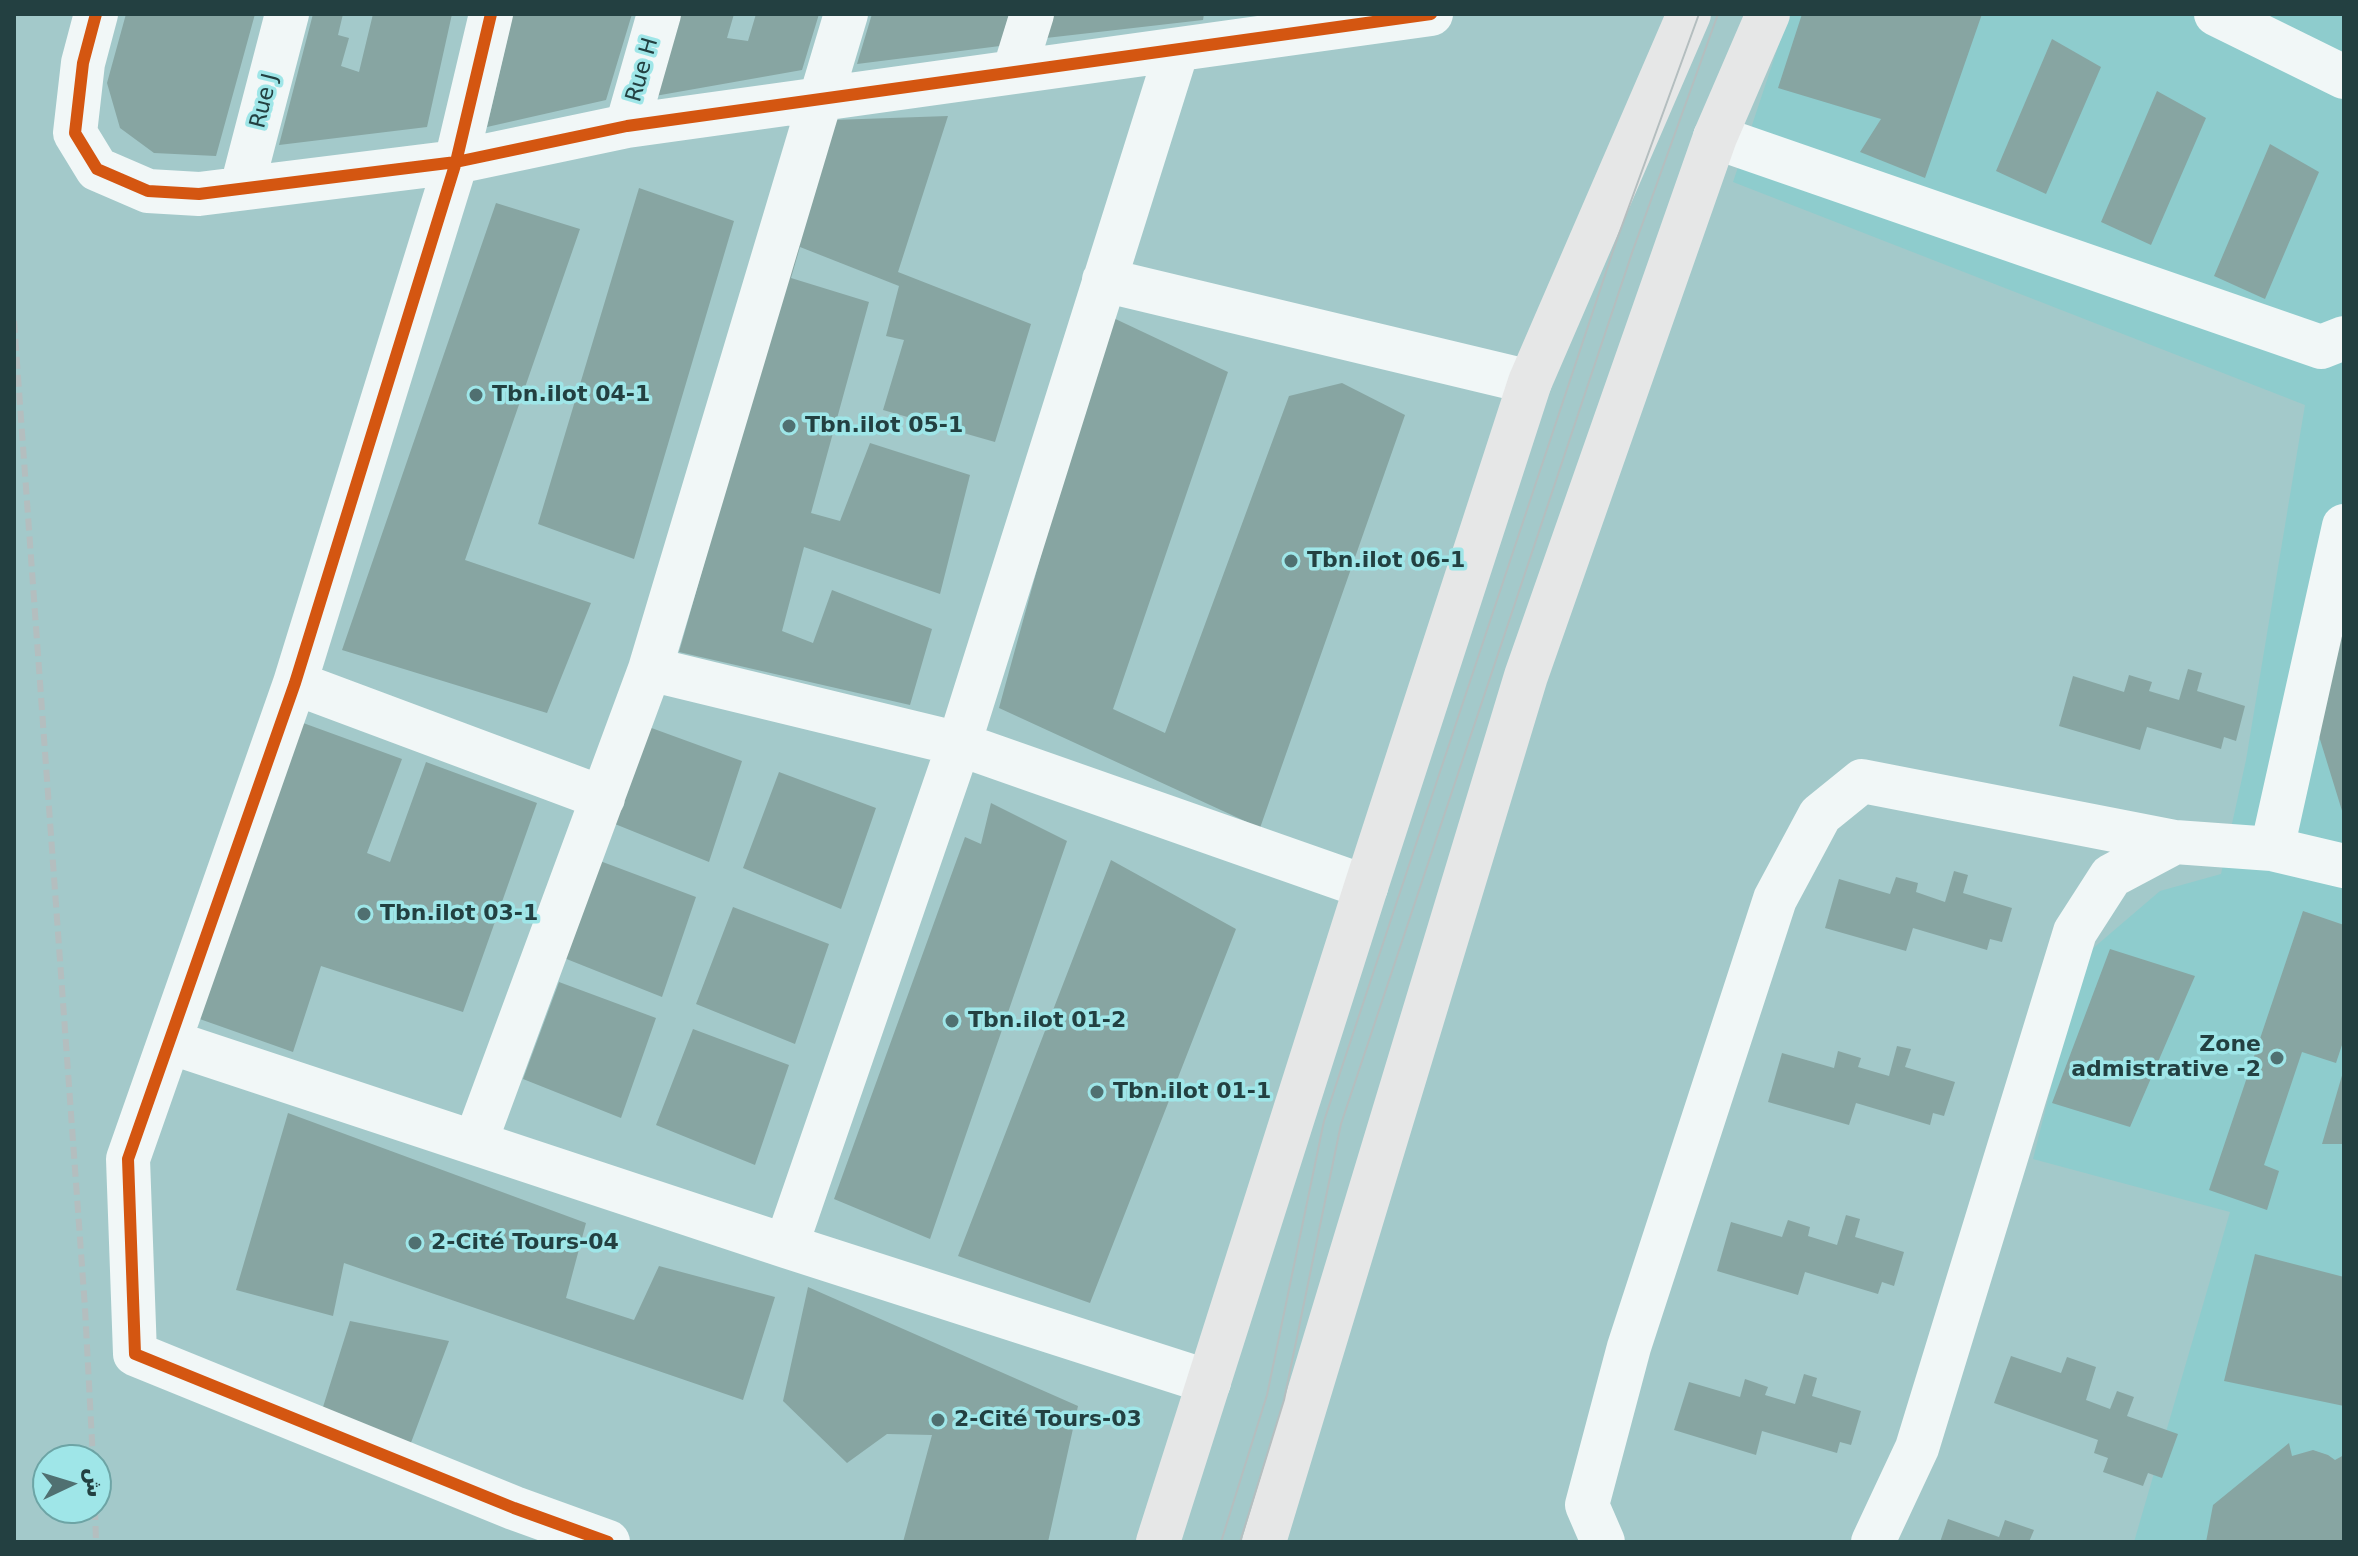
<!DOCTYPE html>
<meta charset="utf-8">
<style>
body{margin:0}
#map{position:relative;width:2358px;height:1556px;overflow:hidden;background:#a3c9ca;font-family:"DejaVu Sans","Noto Naskh Arabic",sans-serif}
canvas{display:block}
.frame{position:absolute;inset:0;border:16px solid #234041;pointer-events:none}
.north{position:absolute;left:32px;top:1444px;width:80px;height:80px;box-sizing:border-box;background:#9fe6e8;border:2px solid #6da4a5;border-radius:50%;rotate:86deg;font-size:22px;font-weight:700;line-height:32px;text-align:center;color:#234041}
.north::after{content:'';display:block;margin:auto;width:28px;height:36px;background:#507071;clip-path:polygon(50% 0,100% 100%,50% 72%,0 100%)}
</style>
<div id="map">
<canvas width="2358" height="1556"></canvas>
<div class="frame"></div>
<div class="north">ش</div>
</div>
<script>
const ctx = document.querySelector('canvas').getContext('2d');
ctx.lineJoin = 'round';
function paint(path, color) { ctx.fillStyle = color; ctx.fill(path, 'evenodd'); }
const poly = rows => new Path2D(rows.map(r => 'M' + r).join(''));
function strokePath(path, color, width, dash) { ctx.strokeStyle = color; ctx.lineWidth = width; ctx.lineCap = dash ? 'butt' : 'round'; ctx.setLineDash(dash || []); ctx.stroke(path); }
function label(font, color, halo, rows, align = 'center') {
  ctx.font = font + ' "DejaVu Sans",sans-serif'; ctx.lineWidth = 7; ctx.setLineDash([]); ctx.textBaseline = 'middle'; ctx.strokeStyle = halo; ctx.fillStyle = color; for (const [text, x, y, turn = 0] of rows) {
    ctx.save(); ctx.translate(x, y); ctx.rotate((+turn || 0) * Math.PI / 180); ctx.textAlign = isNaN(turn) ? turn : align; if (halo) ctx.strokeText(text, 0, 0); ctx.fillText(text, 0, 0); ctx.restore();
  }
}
const built = poly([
 [1789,14,2344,14,2344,1542,2134,1542,2230,1212,2033,1159,2084,956,2160,891,2221,874,2246,760,2305,405,1733,182]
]);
const building = poly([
 [126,14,255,14,216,156,154,153,120,128,107,83],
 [313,14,343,14,338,35,349,38,341,66,359,72,373,14,452,14,427,127,279,145],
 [513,14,632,14,606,100,487,127],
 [680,14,734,14,727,38,748,41,756,14,819,14,802,70,655,96],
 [872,14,1009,14,1000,46,857,64],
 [1054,14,1204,14,1203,20,1046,38],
 [1802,14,1982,14,1925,178,1860,152,1881,119,1778,88],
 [2052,39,2101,67,2046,194,1996,171],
 [2157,91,2206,118,2151,245,2101,222],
 [948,116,898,272,1031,324,995,442,883,410,904,340,886,336,899,286,800,247,791,278,869,302,811,513,840,521,870,443,970,475,940,594,804,547,782,631,813,643,832,590,932,629,910,705,679,652,796,239,833,120],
 [2270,144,2319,172,2265,299,2214,276],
 [639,188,734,221,634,559,538,524],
 [496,203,580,229,465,560,591,603,547,713,342,650],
 [1107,315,1228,372,1113,709,1165,733,1289,396,1342,383,1405,415,1260,828,999,708],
 [2344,579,2344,813,2343,814,2314,720],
 [2188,669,2202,673,2197,691,2245,706,2236,741,2224,737,2221,749,2147,727,2140,750,2059,726,2073,676,2124,692,2129,675,2152,682,2149,691,2179,700],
 [295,720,402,759,367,853,390,862,426,762,537,803,463,1012,321,966,293,1052,194,1017],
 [646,726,742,761,709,862,610,822],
 [779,772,876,808,841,909,743,868],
 [991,803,1067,841,930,1239,834,1199,965,837,981,844],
 [1111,860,1236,929,1090,1303,958,1256],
 [600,861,696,897,662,997,564,958],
 [1954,871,1968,875,1963,893,2012,908,2002,942,1990,939,1987,950,1913,928,1906,951,1825,928,1839,879,1890,894,1896,877,1918,883,1916,892,1945,902],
 [733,907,829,944,795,1044,696,1004],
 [2303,911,2344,925,2344,1039,2336,1063,2302,1052,2264,1165,2279,1171,2267,1210,2209,1190],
 [2110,949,2195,976,2130,1127,2052,1103],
 [559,982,656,1018,621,1118,523,1079],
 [693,1029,789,1065,755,1165,656,1125],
 [1897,1046,1911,1049,1905,1067,1955,1082,1944,1116,1933,1113,1930,1125,1856,1103,1849,1125,1768,1102,1782,1053,1834,1068,1838,1051,1861,1058,1858,1067,1889,1076],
 [2343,1072,2344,1144,2322,1144],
 [288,1113,586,1223,566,1298,634,1320,659,1266,775,1297,743,1400,344,1263,333,1316,236,1290],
 [1846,1215,1860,1219,1855,1237,1904,1252,1894,1286,1882,1282,1878,1294,1805,1272,1798,1295,1717,1271,1731,1222,1782,1237,1788,1220,1810,1227,1808,1236,1837,1245],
 [2255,1254,2344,1277,2344,1406,2224,1381],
 [808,1287,1078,1406,1048,1542,903,1542,932,1435,887,1434,847,1463,783,1401],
 [350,1321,449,1341,409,1448,323,1407],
 [2011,1356,2061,1373,2067,1357,2096,1367,2086,1400,2110,1409,2117,1391,2134,1397,2127,1416,2178,1434,2162,1478,2148,1473,2143,1486,2103,1472,2108,1458,2094,1453,2098,1440,1994,1403],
 [1804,1374,1817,1378,1812,1396,1861,1411,1851,1445,1840,1442,1837,1453,1762,1431,1756,1455,1674,1430,1689,1382,1740,1397,1745,1379,1768,1387,1765,1395,1795,1404],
 [2289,1443,2292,1456,2313,1450,2328,1455,2335,1460,2344,1455,2344,1542,2206,1542,2213,1505],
 [1948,1519,1999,1537,2005,1520,2034,1530,2029,1542,1940,1542]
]);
const minor = poly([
 [96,14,83,63,75,133,97,169,148,191,199,194,456,162,627,126,1431,14],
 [491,14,456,162,295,683,128,1159,135,1354,514,1508,608,1542],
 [2216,14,2344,77],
 [1014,72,1032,14],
 [627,126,659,14],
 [1715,137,2321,347,2344,338],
 [242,187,287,14],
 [1104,280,1530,382],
 [650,669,959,744,1366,887],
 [295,683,603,798],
 [2272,849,2344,526],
 [170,1042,786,1246,1209,1382],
 [475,1143,650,669,846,14],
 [786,1246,959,744,1177,50],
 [1603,1542,1587,1505,1629,1347,1775,899,1820,815,1862,781,2175,842],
 [1873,1542,1917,1448,2075,932,2111,876,2175,842,2272,849,2344,866]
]);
const primary = poly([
 [1158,1542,1366,887,1530,382,1689,14],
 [1264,1542,1526,676,1715,137,1768,14]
]);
const tram = poly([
 [1221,1542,1267,1395,1324,1121,1615,245,1699,14],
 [1240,1542,1284,1400,1341,1124,1633,250,1718,14]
]);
const rail = poly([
 [14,321,85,1308,93,1460],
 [95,1508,96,1542]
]);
const cycleway = poly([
 [96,14,83,63,75,133,97,169,148,191,199,194,456,162,627,126,1431,14],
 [491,14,456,162,295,683,128,1159,135,1354,514,1508,608,1542]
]);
const markers = [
 [476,395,8,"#507071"],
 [789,426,8,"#507071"],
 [1291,561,8,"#507071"],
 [364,914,8,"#507071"],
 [952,1021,8,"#507071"],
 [2277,1058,8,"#507071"],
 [1097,1092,8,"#507071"],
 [415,1243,8,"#507071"],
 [938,1420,8,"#507071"]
];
const streetNames = [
 ["Rue H",643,70,-74],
 ["Rue J",265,101,-76]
];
const poiNames = [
 ["Tbn.ilot 04-1",492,395],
 ["Tbn.ilot 05-1",805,426],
 ["Tbn.ilot 06-1",1307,561],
 ["Tbn.ilot 03-1",380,914],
 ["Tbn.ilot 01-2",968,1021],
 ["Zone",2261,1045,"right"],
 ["admistrative -2",2261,1070,"right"],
 ["Tbn.ilot 01-1",1113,1092],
 ["2-Cité Tours-04",431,1243],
 ["2-Cité Tours-03",954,1420]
];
paint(built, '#8ecccd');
paint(building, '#87a5a2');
strokePath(minor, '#f1f7f7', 44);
strokePath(primary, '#e6e7e7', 44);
strokePath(tram, '#b4bebf', 2);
strokePath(rail, '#b4bebf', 6, [12, 6]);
strokePath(cycleway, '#d45611', 12);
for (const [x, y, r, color] of markers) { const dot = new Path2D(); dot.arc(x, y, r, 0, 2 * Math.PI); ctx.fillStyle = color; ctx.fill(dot); strokePath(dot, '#9fe6e8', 3); }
label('22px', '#234041', '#9fe6e8', streetNames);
label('bold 22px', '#234041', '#9fe6e8', poiNames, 'left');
</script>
